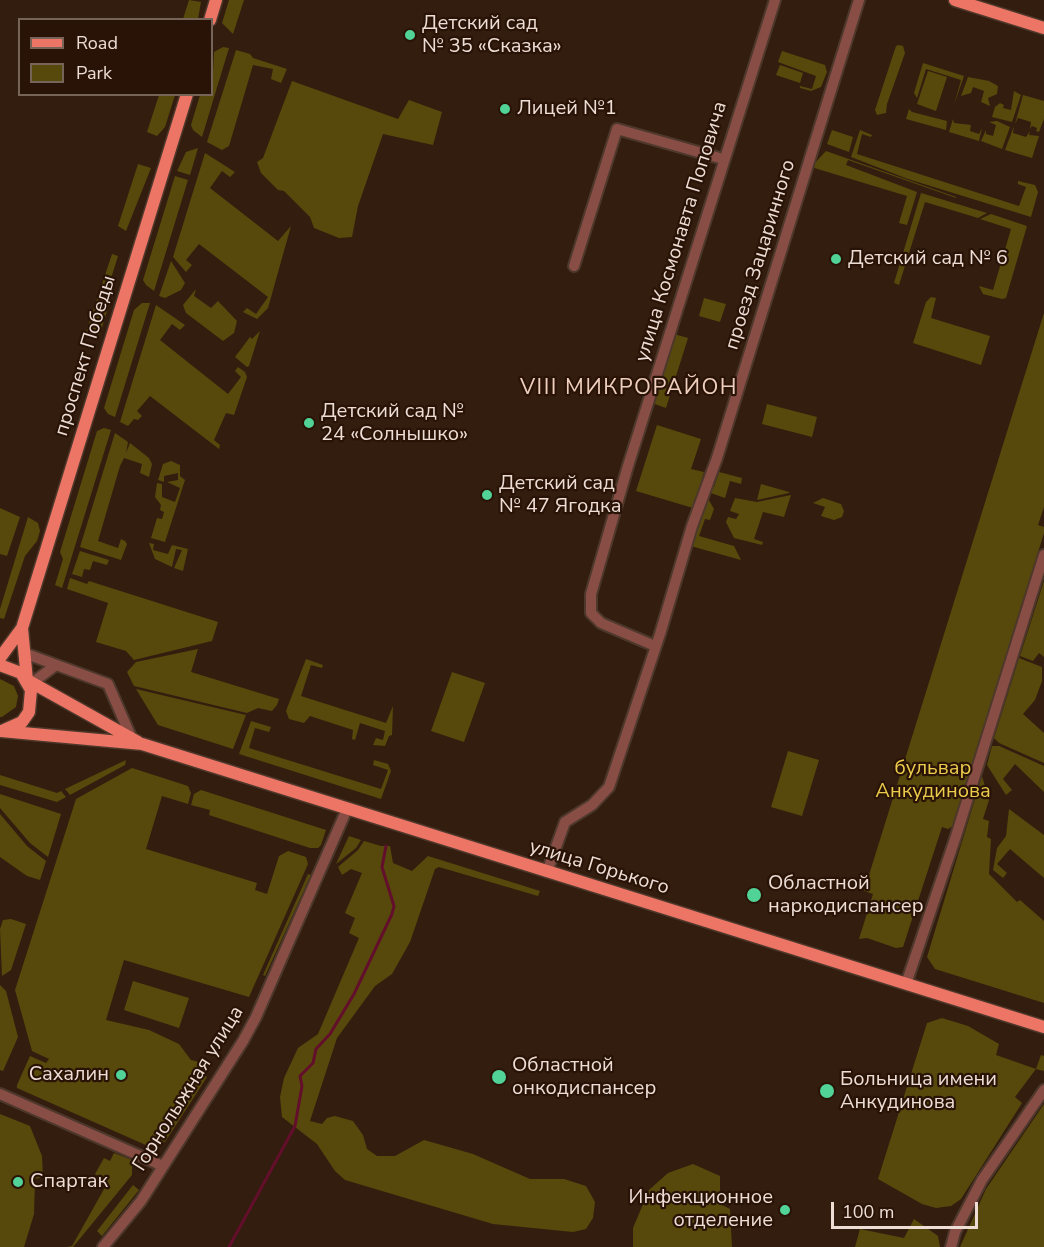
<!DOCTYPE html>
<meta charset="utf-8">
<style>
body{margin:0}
#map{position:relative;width:1044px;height:1247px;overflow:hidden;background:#331d0f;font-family:"Nunito Sans",sans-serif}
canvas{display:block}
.legend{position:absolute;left:18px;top:18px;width:195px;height:78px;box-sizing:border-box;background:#291306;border:2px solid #776459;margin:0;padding:8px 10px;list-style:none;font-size:18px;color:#edddd5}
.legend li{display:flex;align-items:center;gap:12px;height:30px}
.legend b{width:30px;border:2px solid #776459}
.scale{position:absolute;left:831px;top:1202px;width:147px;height:27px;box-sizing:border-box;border:3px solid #edddd5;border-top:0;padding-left:8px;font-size:18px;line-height:21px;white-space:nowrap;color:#edddd5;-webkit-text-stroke:4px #291306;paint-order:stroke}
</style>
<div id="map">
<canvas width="1044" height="1247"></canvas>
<ul class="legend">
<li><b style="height:8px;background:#ed7565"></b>Road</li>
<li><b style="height:16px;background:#57490b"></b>Park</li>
</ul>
<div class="scale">100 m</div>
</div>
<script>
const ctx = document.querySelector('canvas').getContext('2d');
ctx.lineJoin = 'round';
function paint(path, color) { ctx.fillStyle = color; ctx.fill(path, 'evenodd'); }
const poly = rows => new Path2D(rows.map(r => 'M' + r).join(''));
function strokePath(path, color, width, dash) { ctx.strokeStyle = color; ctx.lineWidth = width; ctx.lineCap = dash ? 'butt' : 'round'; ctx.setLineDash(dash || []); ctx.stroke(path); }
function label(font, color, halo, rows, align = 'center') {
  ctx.font = font + ' "Nunito Sans",sans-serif'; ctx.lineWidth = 4.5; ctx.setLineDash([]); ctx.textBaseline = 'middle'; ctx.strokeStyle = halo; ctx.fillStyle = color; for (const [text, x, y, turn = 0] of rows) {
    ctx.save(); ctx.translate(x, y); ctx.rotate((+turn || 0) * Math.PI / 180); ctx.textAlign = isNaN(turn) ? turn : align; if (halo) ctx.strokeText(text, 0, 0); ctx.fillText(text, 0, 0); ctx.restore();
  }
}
const green = poly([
 [189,0,201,2,198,19,183,19],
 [229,0,244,0,233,34,222,23],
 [899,45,903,46,905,53,887,104,886,113,877,115,875,110,896,46],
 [223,47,229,48,202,137,193,130,191,125,200,95,212,94,214,52],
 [236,50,250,54,253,58,287,69,286,71,281,83,271,79,273,69,253,65,229,146,222,150,207,142],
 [782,51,825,65,827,72,821,87,811,91,800,88,800,86,812,89,816,76,778,62],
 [923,63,964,76,954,105,961,80,926,69,917,98,914,93],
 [780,65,803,73,800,83,776,75],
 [928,71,947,77,936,111,917,104],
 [968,77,989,81,998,86,997,94,988,98,990,106,981,102,984,91,973,87,971,93,961,96],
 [292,81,398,119,409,100,442,112,433,145,383,134,358,206,352,237,339,238,314,228,310,217,284,191,278,190,261,173,257,162,263,158],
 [1014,91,1021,95,1012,122,992,117,995,107,1000,103,1004,105,1003,108,1011,110],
 [159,95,175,95,165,127,157,136,147,132],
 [1023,95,1044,101,1044,119,1039,132,1036,131,1037,128,1032,126,1030,129,1031,122,1018,118,1015,124],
 [909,109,912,112,947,121,946,130,906,119],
 [953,119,954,123,971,125,970,131,979,134,982,128,979,141,949,132],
 [997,121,1010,127,1002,149,981,141,986,130,986,134,993,136,996,125,989,122],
 [1014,126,1013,133,1026,137,1030,131,1029,135,1039,136,1032,158,1005,150],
 [832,130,853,137,849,152,827,144],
 [860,130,872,135,871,137,862,134,857,154,1019,206,1026,187,1018,184,1018,181,1035,185,1038,192,1031,217,908,179,851,157],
 [198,148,190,175,177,171,186,152],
 [826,151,956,197,956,198,848,160,846,165,917,192,907,225,899,223,907,196,811,167],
 [205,153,235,172,230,177,222,171,210,188,278,241,291,226,268,308,257,319,243,312,247,308,256,314,268,297,199,244,186,260,192,265,186,272,173,257],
 [138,164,151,168,126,231,118,226],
 [175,176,188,180,154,291,146,285,143,280],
 [921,193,987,213,978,218,925,202,899,285,894,283],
 [991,214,1027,226,1006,298,1002,299,983,294,979,286,993,290,1011,229,980,219],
 [112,254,118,256,109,285,111,298,100,334,92,338,85,335],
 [171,261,185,283,181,290,165,298,159,296],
 [196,289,194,296,211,308,218,301,237,321,234,333,223,341,186,313,183,305],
 [931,297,936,298,931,318,990,336,981,365,913,343,926,302],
 [704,298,726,304,720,322,699,316],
 [142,303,150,303,115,417,108,414,104,408,134,310],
 [156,305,185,325,180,330,172,324,160,340,228,394,241,377,235,371,238,367,245,372,247,377,234,415,226,413,214,440,220,445,219,449,150,396,137,411,142,416,138,420,134,419,128,426,120,422],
 [1044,313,1044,507,1038,525,1044,527,1044,533,953,826,948,829,942,827,903,947,896,948,867,938,859,939,873,894,864,891],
 [260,331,249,366,247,367,235,357,250,337,252,339],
 [674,334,688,338,666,408,652,403],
 [767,404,817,417,812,437,762,424],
 [657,425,701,439,691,469,704,472,693,508,636,491],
 [104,428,111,430,62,588,55,585,63,559,60,552,97,431],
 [115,433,128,442,126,453,130,443,149,458,152,464,149,477,140,473,142,464,124,458,120,466,98,541,118,548,121,539,125,541,127,544,121,560,80,547],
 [171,461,180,465,180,476,185,480,165,542,151,538,157,518,162,519,164,512,160,510,161,505,155,497,157,483,162,484,162,497,175,502,180,488,167,482,178,480,178,473,164,476,164,482,158,480,163,464],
 [719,472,742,478,741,484,730,481,725,498,708,492,709,487,714,487],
 [761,484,789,492,789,493,757,500],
 [706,495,714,509,710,520,705,519,699,536,734,546,741,560,687,545],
 [791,495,784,517,763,512,754,539,763,542,762,545,734,538,726,522,728,517,736,519,739,514,730,511,735,498,757,502],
 [823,498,841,504,844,511,842,517,834,520,821,516,825,507,813,503],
 [0,508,20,517,7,556,0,554],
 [28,517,38,523,40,531,37,541,25,556,4,619,0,618,0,609],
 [149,543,154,544,153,550,168,554,172,545,188,549,183,571,174,568,182,550,176,549,172,567,155,559],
 [80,551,109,560,107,565,93,561,90,570,84,569,82,577,72,574],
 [70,578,87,584,89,581,218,622,212,641,134,660,126,651,96,642,108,603,67,589],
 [1044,581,1044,657,1039,653,1033,661,1020,656],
 [198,649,191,672,279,699,277,705,272,711,258,708,247,713,134,686,127,672,136,662],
 [1019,658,1042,667,1042,681,1035,700,1023,714,1044,733,1044,763,999,743,994,738],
 [306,659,323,665,322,668,311,665,301,696,386,723,393,706,392,735,389,736,385,746,373,745,376,738,383,740,385,731,360,723,355,740,352,739,353,730,310,716,304,723,289,719,286,711],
 [452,672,485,683,464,742,431,731],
 [0,679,14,686,18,696,16,707,2,717,0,717],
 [136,689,246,715,233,749,158,725],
 [251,721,271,727,269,732,255,728,249,748,381,789,388,770,373,765,374,760,388,764,391,771,381,799,239,754],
 [992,746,999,746,1044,766,1044,792,1015,764,1003,779,1012,790,1006,795,987,765],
 [788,751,819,760,802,816,771,807],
 [126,760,125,765,70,795,65,789],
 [132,768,188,786,191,793,188,804,162,796,146,849,257,883,255,890,267,894,279,856,288,851,306,857,308,864,249,997,124,960,106,1020,149,1030,179,1044,191,1060,203,1063,199,1073,207,1077,165,1142,148,1146,17,1088,17,1085,30,1056,46,1063,49,1059,32,1051,15,990,76,799],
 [0,775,57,793,61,791,66,797,57,802,0,785],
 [982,776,989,800,983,819,989,821,987,837,991,839,989,874,1017,902,1020,900,1044,921,1044,1003,935,969,927,957],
 [201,790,326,830,321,845,318,848,310,848,209,815,210,810,191,805,194,794],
 [0,794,61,814,48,857,30,843,0,808],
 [1009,809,1044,835,1044,878,1010,849,997,864,1007,873,1003,878,993,870,997,848,1006,836],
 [0,814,27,846,46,861,40,880,27,876,0,857],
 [349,836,361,840,356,848,336,864],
 [364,841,381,846,390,846,393,863,412,871,428,856,540,891,538,896,439,867,435,869,410,942,392,974,375,986,337,1038,310,1121,322,1124,327,1118,335,1116,353,1121,363,1135,367,1149,377,1156,395,1156,424,1140,473,1154,530,1179,564,1179,586,1186,595,1202,593,1218,586,1229,573,1232,493,1224,345,1180,335,1171,317,1144,282,1117,280,1097,284,1078,298,1048,318,1034,359,938,349,933,355,918,345,913,362,873,351,869,342,875,338,867,358,850],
 [308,874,311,875,265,976,263,975],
 [11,919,26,924,11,970,2,976,0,929,3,920],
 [133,981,189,998,179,1028,124,1010],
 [0,985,6,991,18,1037,3,1071,0,1070],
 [942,1018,968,1026,999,1044,996,1055,1036,1069,1041,1055,1044,1056,1044,1071,1036,1069,1015,1097,1022,1103,961,1199,951,1206,936,1208,922,1204,878,1179,927,1023],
 [1044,1104,1044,1247,960,1247,986,1189],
 [0,1114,30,1126,42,1156,43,1177,35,1179,34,1214,24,1247,0,1247],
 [114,1153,132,1160,132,1175,73,1247,67,1247,72,1246,108,1182,95,1174,104,1158,110,1161],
 [693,1164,720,1176,720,1204,730,1209,732,1247,633,1247,633,1228,649,1190,668,1173],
 [133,1185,139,1190,102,1236,97,1231],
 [914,1219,938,1236,940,1247,855,1247,860,1229,904,1238]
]);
const stream = poly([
 [229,1247,295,1126,302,1086,300,1076,313,1063,316,1049,330,1034,354,994,392,914,394,906,382,867,386,846]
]);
const minor = poly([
 [574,266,617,129,723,159],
 [655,646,601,623,591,613,591,594,628,466,775,0],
 [24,653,108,684,132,739],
 [32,683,56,665],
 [547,872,565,822,592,805,609,787,660,634,692,526,717,458,859,0],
 [906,984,956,836,1044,555],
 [0,1094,163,1166],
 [103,1247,141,1201,243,1041,256,1017,347,809],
 [951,1247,955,1232,982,1180,1044,1090]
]);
const major = poly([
 [955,0,1044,28],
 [210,20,216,0],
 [22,628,27,680],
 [0,658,22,628,187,94],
 [0,665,21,673,31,690,29,712,22,722,4,730],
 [27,680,138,742],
 [1,731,142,744,1044,1027]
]);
const markers = [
 [410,35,6,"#51d397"],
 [505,109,6,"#51d397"],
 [836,259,6,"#51d397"],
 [309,423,6,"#51d397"],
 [487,495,6,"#51d397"],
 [754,895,8,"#51d397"],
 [121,1075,6,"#51d397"],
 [499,1077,8,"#51d397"],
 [827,1091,8,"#51d397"],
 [18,1182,6,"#51d397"],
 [785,1210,6,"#51d397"]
];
const poiNames = [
 ["Детский сад",422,24],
 ["№ 35 «Сказка»",422,47],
 ["Лицей №1",517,109],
 ["Детский сад № 6",848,259],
 ["Детский сад №",321,412],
 ["24 «Солнышко»",321,435],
 ["Детский сад",499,484],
 ["№ 47 Ягодка",499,507],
 ["Областной",768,884],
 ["наркодиспансер",768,907],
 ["Областной",512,1066],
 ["онкодиспансер",512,1089],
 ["Сахалин",109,1075,"right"],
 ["Больница имени",840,1080],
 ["Анкудинова",840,1103],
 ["Спартак",30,1182],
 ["Инфекционное",773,1198,"right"],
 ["отделение",773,1221,"right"]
];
const streetNames = [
 ["улица Космонавта Поповича",682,232,-73],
 ["проезд Зацаринного",761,255,-73],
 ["проспект Победы",86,356,-73],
 ["улица Горького",599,868,17],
 ["Горнолыжная улица",189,1089,-58]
];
const parkNames = [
 ["бульвар",933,769],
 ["Анкудинова",933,792]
];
const quarterNames = [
 ["VIII МИКРОРАЙОН",629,389]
];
paint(green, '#57490b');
strokePath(stream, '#630f2b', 3);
strokePath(minor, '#4d382b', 14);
strokePath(major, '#4d382b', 15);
strokePath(minor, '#884e46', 10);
strokePath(major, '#ed7565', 12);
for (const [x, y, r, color] of markers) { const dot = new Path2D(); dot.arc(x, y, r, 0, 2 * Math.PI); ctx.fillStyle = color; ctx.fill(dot); strokePath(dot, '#291306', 2); }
label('20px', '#edddd5', '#291306', poiNames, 'left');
label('20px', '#edddd5', '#291306', streetNames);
label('20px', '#eccc4c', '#291306', parkNames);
ctx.letterSpacing = '1.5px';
label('22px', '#eecfbe', '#291306', quarterNames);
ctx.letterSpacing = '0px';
</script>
